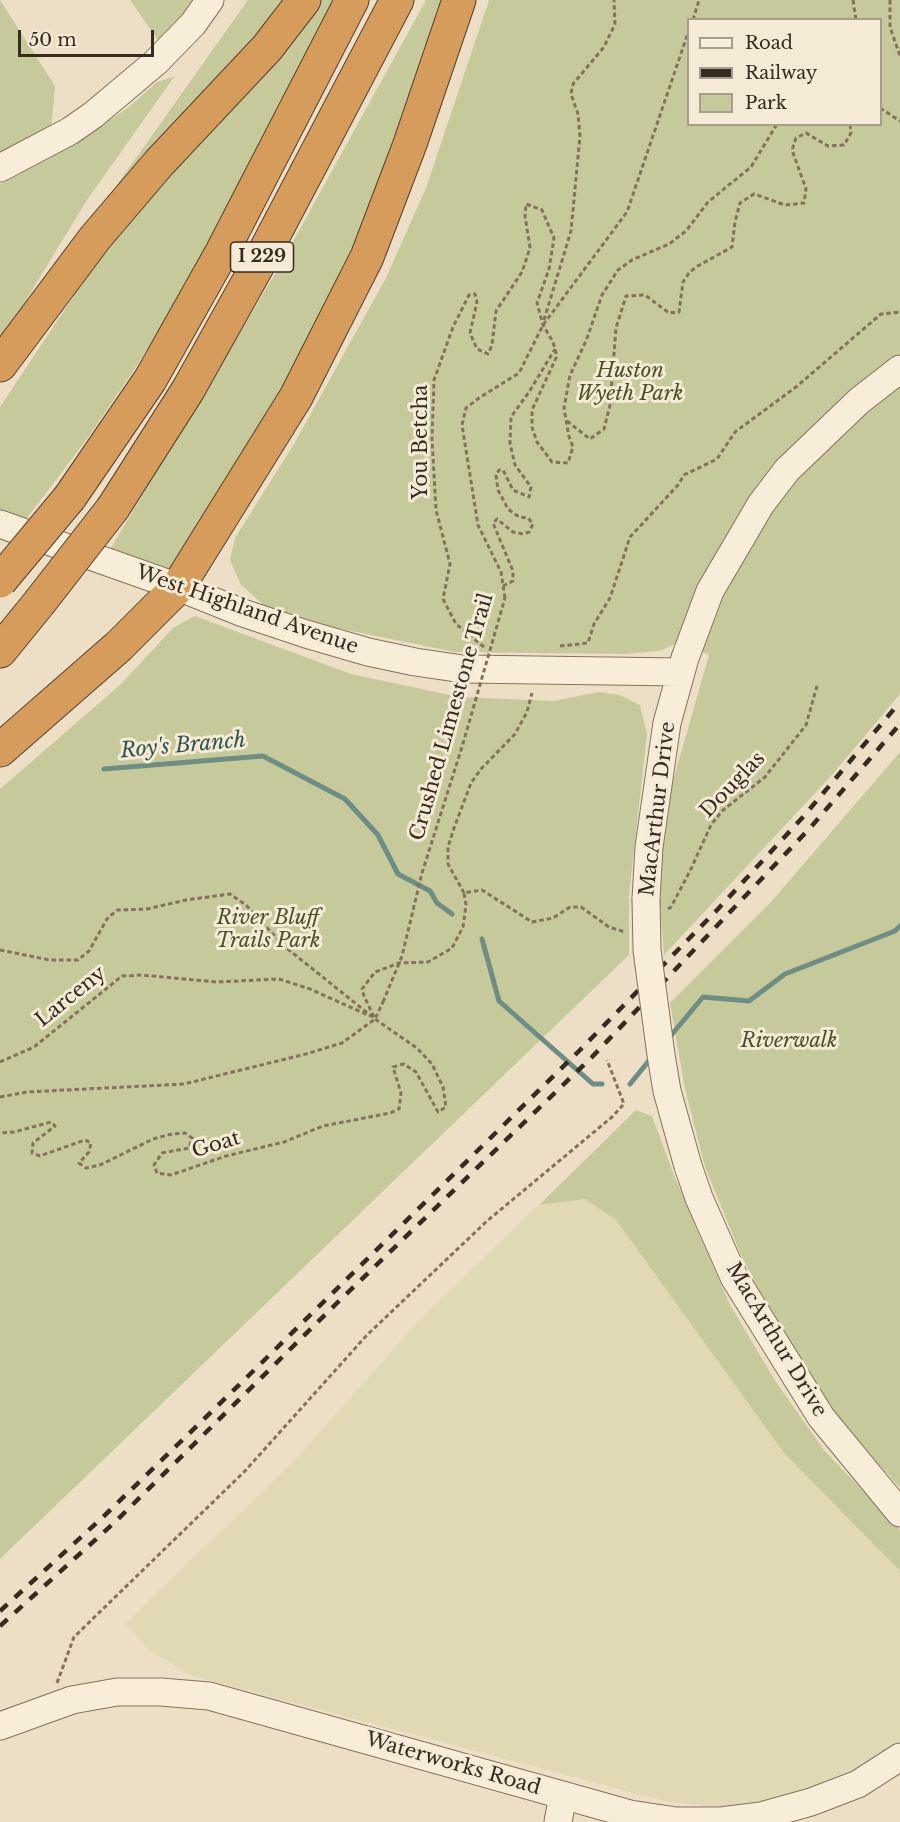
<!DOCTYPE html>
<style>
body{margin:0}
#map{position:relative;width:900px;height:1822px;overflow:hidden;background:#ecdfc6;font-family:"Libre Baskerville",serif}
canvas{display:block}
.legend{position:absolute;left:687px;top:18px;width:195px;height:108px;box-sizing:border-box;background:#f4ead5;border:2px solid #a89d8d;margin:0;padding:8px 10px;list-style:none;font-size:18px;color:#372a20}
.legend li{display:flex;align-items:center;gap:12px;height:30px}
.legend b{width:30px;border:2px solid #a89d8d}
.scale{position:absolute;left:18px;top:30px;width:136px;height:27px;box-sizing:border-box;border:3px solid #372a20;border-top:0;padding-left:8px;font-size:18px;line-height:21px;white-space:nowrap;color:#372a20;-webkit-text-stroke:4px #f4ead5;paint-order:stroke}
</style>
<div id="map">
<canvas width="900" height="1822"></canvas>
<ul class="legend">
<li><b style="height:8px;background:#f7edd9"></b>Road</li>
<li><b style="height:8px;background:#372a20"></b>Railway</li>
<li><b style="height:16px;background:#c6ca9a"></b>Park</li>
</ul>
<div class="scale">50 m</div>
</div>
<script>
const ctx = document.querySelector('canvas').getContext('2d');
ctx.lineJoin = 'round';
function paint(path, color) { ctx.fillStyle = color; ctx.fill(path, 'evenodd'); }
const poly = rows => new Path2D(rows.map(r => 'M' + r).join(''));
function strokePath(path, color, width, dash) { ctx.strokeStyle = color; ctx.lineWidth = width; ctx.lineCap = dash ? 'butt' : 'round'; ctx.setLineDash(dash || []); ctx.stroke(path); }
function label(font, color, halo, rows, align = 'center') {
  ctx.font = font + ' "Libre Baskerville",serif'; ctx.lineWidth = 6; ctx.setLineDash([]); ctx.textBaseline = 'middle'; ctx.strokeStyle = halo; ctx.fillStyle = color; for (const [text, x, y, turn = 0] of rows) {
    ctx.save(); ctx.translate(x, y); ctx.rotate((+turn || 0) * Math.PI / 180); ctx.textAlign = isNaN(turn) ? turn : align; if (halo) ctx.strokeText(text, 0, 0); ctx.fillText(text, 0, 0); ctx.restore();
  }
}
const farmland = poly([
 [585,1199,616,1220,784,1453,900,1571,900,1745,846,1777,780,1801,723,1808,664,1801,193,1676,150,1651,125,1624,297,1458,422,1317,539,1205]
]);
const green = poly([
 [0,0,55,86,51,130,0,159],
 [130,0,207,0,162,46],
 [248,0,286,0,189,119,102,206],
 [319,0,338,0,211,244,134,370,87,439,24,522,0,513,0,407,93,267,142,204],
 [426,0,462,0,396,197,180,574,109,551,279,267],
 [489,0,900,0,900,694,831,776,664,955,660,905,661,845,673,781,709,655,680,642,659,651,624,654,455,652,297,620,265,606,241,585,230,560,235,538,294,444,386,278,426,188],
 [688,20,880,20,880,124,688,124],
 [174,77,87,200,0,343,0,184,78,142,130,106,157,82],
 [195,616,351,674,459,697,554,701,599,692,620,695,640,705,647,734,629,895,629,955,0,1559,0,789,121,684,173,628],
 [900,752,900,1488,846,1427,781,1335,741,1255,705,1167,685,1089,670,1003,771,902],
 [636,1110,652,1116,675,1178,730,1305,776,1382,824,1450,900,1530,900,1571,784,1453,616,1220,585,1199,539,1205]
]);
const stream = poly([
 [104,769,263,756,345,799,378,835,398,874,430,891,437,903,452,914],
 [482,939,499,1001,593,1084,602,1084],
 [668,1039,703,997,749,1001,785,974,895,931,900,926],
 [630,1084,652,1057]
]);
const path = poly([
 [853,0,856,20],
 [890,0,890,27,900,56],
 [693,20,699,0],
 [880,108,900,121],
 [544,320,571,231,580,136,578,114,571,94,573,84,604,47,615,24,614,0],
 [567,421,590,439,604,429,610,405,616,328,626,296,645,295,669,313,679,312,683,282,689,273,696,267,732,247,735,222,740,203,754,194,785,205,804,203,806,189,792,150,796,138,806,133,828,146,844,145,851,133,850,124],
 [503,586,513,581,513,571,493,523,497,519,513,532,523,534,529,532,533,524,528,518,519,517,508,509,498,490,496,475,499,470,503,470,513,490,529,497,531,487,515,465,510,443,511,417,529,392,555,349],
 [505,598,501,572,478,525,462,425,466,408,479,398,519,373,543,325,627,212,688,33],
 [560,646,588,643,594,624,610,598,630,537,678,485,684,475,717,459,735,432,796,387,881,314,900,312],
 [484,647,456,624,443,599,450,564,436,510,432,438,434,380,453,327,469,295,475,294,477,302,470,333,477,349,488,354,492,345,496,311,522,272,530,248,525,216,526,204,542,210,554,238,549,269,537,303,543,325,553,342,557,356,532,410,532,427,537,442,552,462,568,463,573,447,569,437,564,408,570,375,586,341,602,295,618,270,632,260,669,244,686,231,708,202,751,167,777,124],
 [464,893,448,864,448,847,454,828,471,783,481,769,515,734,527,712,532,693],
 [668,909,671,907,690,871,711,825,722,811,765,777,806,725,817,686],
 [0,950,50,960,78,960,89,951,107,919,117,910,147,909,186,900,230,894,246,905,284,946,375,1019,417,1048,432,1064,443,1087,446,1107,438,1112,416,1072,404,1064,393,1067,401,1093,399,1109,390,1113,323,1126,284,1142,226,1156,171,1175,157,1173,154,1165,162,1153,189,1148,192,1138,185,1133,172,1134,153,1139,100,1165,86,1168,79,1163,89,1152,91,1143,85,1140,40,1156,32,1153,33,1143,55,1126,51,1122,14,1132,0,1133],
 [374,1017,364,996,362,989,375,972,399,963,428,962,452,948,463,927,466,905,464,893,482,890,532,922,553,918,570,907,581,907,609,927,625,932],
 [0,1062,34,1047,122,976,142,975,216,982,279,979,310,989,370,1016],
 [0,1097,27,1092,184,1084,306,1054,342,1043,375,1019,383,1002],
 [57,1683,74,1637,245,1471,367,1335,487,1221,612,1117,624,1104,607,1060]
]);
const minor = poly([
 [0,168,70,131,93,115,156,62,193,24,210,0],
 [0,524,178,587,243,613,306,634,368,652,415,662,463,669,681,672],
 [646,899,649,847,667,723,685,658,710,591,761,504,787,470,859,401,900,369],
 [688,1166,699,1198,734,1277,821,1417,900,1513],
 [0,1726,72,1700,117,1692,161,1692,209,1696,630,1814,676,1821,721,1821,761,1816,811,1802,858,1784,900,1757],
 [558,1822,563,1795]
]);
const highway = poly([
 [0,365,95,238,159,163,267,48,304,0],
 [70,497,150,380,222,252,352,0],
 [113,508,188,390,259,263,397,0],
 [0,651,39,603],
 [0,750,119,646,178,587,296,397,367,257,410,144,459,0]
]);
const rail = poly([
 [0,1611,102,1518,240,1384,579,1051,718,909,803,817,900,702],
 [0,1626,115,1522,337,1303,592,1057,810,828,900,724]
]);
const pathBridge = poly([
 [383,1002,402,956,422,873,462,747,505,598]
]);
const minorBridge = poly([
 [646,899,647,950,661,1055,667,1091,688,1166]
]);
const highwayBridge = poly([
 [0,581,70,497],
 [39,603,113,508]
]);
const shields = [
 [262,257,63]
];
const shieldNames = [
 ["I 229",262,257]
];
const parkNames = [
 ["Huston",630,371],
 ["Wyeth Park",630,394],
 ["River Bluff",268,918],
 ["Trails Park",268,941],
 ["Riverwalk",789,1041]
];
const streetNames = [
 ["You Betcha",421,442,-90],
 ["West Highland Avenue",247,610,19],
 ["Crushed Limestone Trail",452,717,-74],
 ["Douglas",733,785,-46],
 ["MacArthur Drive",658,809,-83],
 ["Larceny",71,997,-39],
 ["Goat",216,1145,-17],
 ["MacArthur Drive",776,1340,59],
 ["Waterworks Road",453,1764,16]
];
const waterNames = [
 ["Roy's Branch",183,746,-5]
];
paint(farmland, '#e1d8b4');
paint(green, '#c6ca9a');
strokePath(stream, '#6e8e85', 5);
strokePath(minor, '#86715d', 29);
strokePath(highway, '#554030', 35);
strokePath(path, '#86715d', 3, [4.5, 3]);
strokePath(minor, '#f7edd9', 27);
strokePath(highway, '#d69c5b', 33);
strokePath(rail, '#372a20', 4.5, [10, 10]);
strokePath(minorBridge, '#86715d', 29, []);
strokePath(highwayBridge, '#554030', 35, []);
strokePath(pathBridge, '#86715d', 3, [4.5, 3]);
strokePath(minorBridge, '#f7edd9', 27);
strokePath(highwayBridge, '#d69c5b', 33);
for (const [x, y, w] of shields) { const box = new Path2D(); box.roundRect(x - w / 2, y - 15, w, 30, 4.5); ctx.fillStyle = '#f4ead5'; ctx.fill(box); strokePath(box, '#372a20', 1.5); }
label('bold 18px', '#372a20', null, shieldNames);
label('italic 20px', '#495327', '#f4ead5', parkNames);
label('20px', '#372a20', '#f4ead5', streetNames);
label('italic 21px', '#305652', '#f4ead5', waterNames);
</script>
